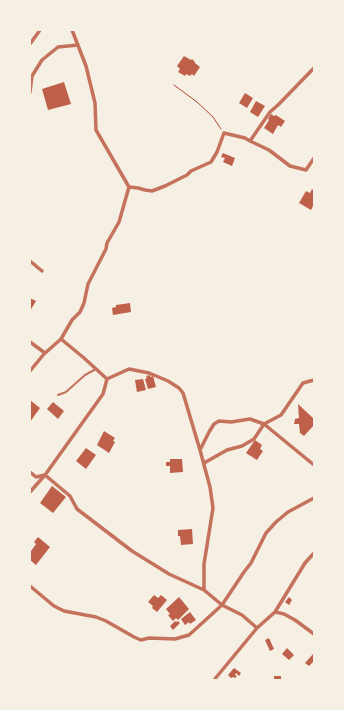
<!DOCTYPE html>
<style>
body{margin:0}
#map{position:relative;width:344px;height:710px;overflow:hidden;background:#f6efe4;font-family:Overpass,sans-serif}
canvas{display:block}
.frame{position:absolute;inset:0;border:31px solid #f6efe4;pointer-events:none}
</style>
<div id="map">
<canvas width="344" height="710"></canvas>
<div class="frame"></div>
</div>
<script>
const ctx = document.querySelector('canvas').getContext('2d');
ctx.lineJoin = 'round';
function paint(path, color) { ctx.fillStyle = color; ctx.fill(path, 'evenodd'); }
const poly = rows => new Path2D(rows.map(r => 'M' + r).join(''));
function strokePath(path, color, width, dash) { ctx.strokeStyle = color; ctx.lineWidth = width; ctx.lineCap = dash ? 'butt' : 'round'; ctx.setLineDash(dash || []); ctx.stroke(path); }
const building = poly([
 [184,56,191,60,192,59,195,62,195,63,200,67,194,76,192,74,190,76,186,74,185,76,178,72,180,69,177,66],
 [64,82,71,104,48,110,42,89],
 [245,93,253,98,247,108,239,103],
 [256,101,265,106,258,117,250,112],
 [271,114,274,116,276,115,285,121,281,127,278,125,273,134,264,128,269,120,268,119],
 [223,153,235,158,232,166,223,162,225,158,221,157],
 [312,189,314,191,314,204,311,210,299,203,306,191,310,193],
 [30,298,36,301,30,311],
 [130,303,131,312,113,315,112,308,116,307,116,305],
 [150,375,150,377,153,376,156,387,148,389,145,379,147,378,146,376],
 [143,379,146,390,137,392,135,380],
 [30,400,40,408,30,422],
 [53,402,64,411,58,419,47,409],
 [298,404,314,419,314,425,304,436,300,433,299,424,294,424,295,419,299,418],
 [104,431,115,438,113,441,115,442,109,453,97,445],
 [255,440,262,445,260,449,263,451,257,460,246,453],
 [86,448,96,455,86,469,76,461],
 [170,459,182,459,183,472,170,473,170,466,166,466,166,462,170,462],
 [52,486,66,497,53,513,40,503],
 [192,529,193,544,181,545,180,536,178,536,178,530],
 [38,537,50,547,36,565,30,560,30,550,31,551,36,544,34,542],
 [154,595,158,598,161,595,167,600,157,612,152,608,153,606,148,602],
 [179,597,189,609,178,620,176,618,173,621,168,615,170,614,166,609],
 [289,597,292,600,289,605,285,602],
 [190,612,196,620,190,624,189,622,185,625,181,619],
 [175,621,176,622,178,621,180,623,173,630,170,626],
 [269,638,274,649,270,651,265,640],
 [287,648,294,655,289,660,282,654],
 [313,654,314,656,314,661,309,666,305,663],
 [234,668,241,673,239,676,236,673,235,675,237,676,235,678,233,677,231,678,228,675],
 [274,676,281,676,281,680,274,680]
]);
const path = poly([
 [174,85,197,102,213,117,221,129]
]);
const service = poly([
 [58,395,66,392,85,375,96,369]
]);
const minor = poly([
 [72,30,86,66,95,103,96,130,129,187,138,188,145,190,152,191,165,186,187,175,191,171,211,162,217,152,224,133,245,138,250,141,270,112,278,105,314,68],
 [30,44,40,30],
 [30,92,32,76,42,60,58,47,78,45],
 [250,141,269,150,290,166,306,170,314,158],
 [30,261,42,271],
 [61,339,84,358,107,379,129,369,149,373,168,381,179,388,183,393,200,450,210,487,213,508,204,564,204,590],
 [30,342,45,353],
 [30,371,44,354,61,339,72,320,80,312,84,303,88,284,106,249,107,243,119,222,129,187],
 [200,450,209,432,214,424,219,421,231,422,250,419,264,424,314,465],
 [204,463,227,450,242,446,254,439,264,424,281,415,303,383,314,380],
 [30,472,36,477,45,475,70,496,77,509,132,551,169,574,204,590,222,605,242,615,257,628],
 [30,492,45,475,103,394,107,379],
 [30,586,54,606,64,611,96,617,106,621,134,637,141,640,149,638,175,639,189,635,222,605,244,572,251,563,266,533,276,522,288,512,314,498],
 [275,612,305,563,314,553],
 [214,680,257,628,275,612,284,614,295,620,314,634]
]);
paint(building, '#bf614a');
strokePath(path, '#b5482f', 1);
strokePath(service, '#c5725c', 2);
strokePath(minor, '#c5725c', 3.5);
</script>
